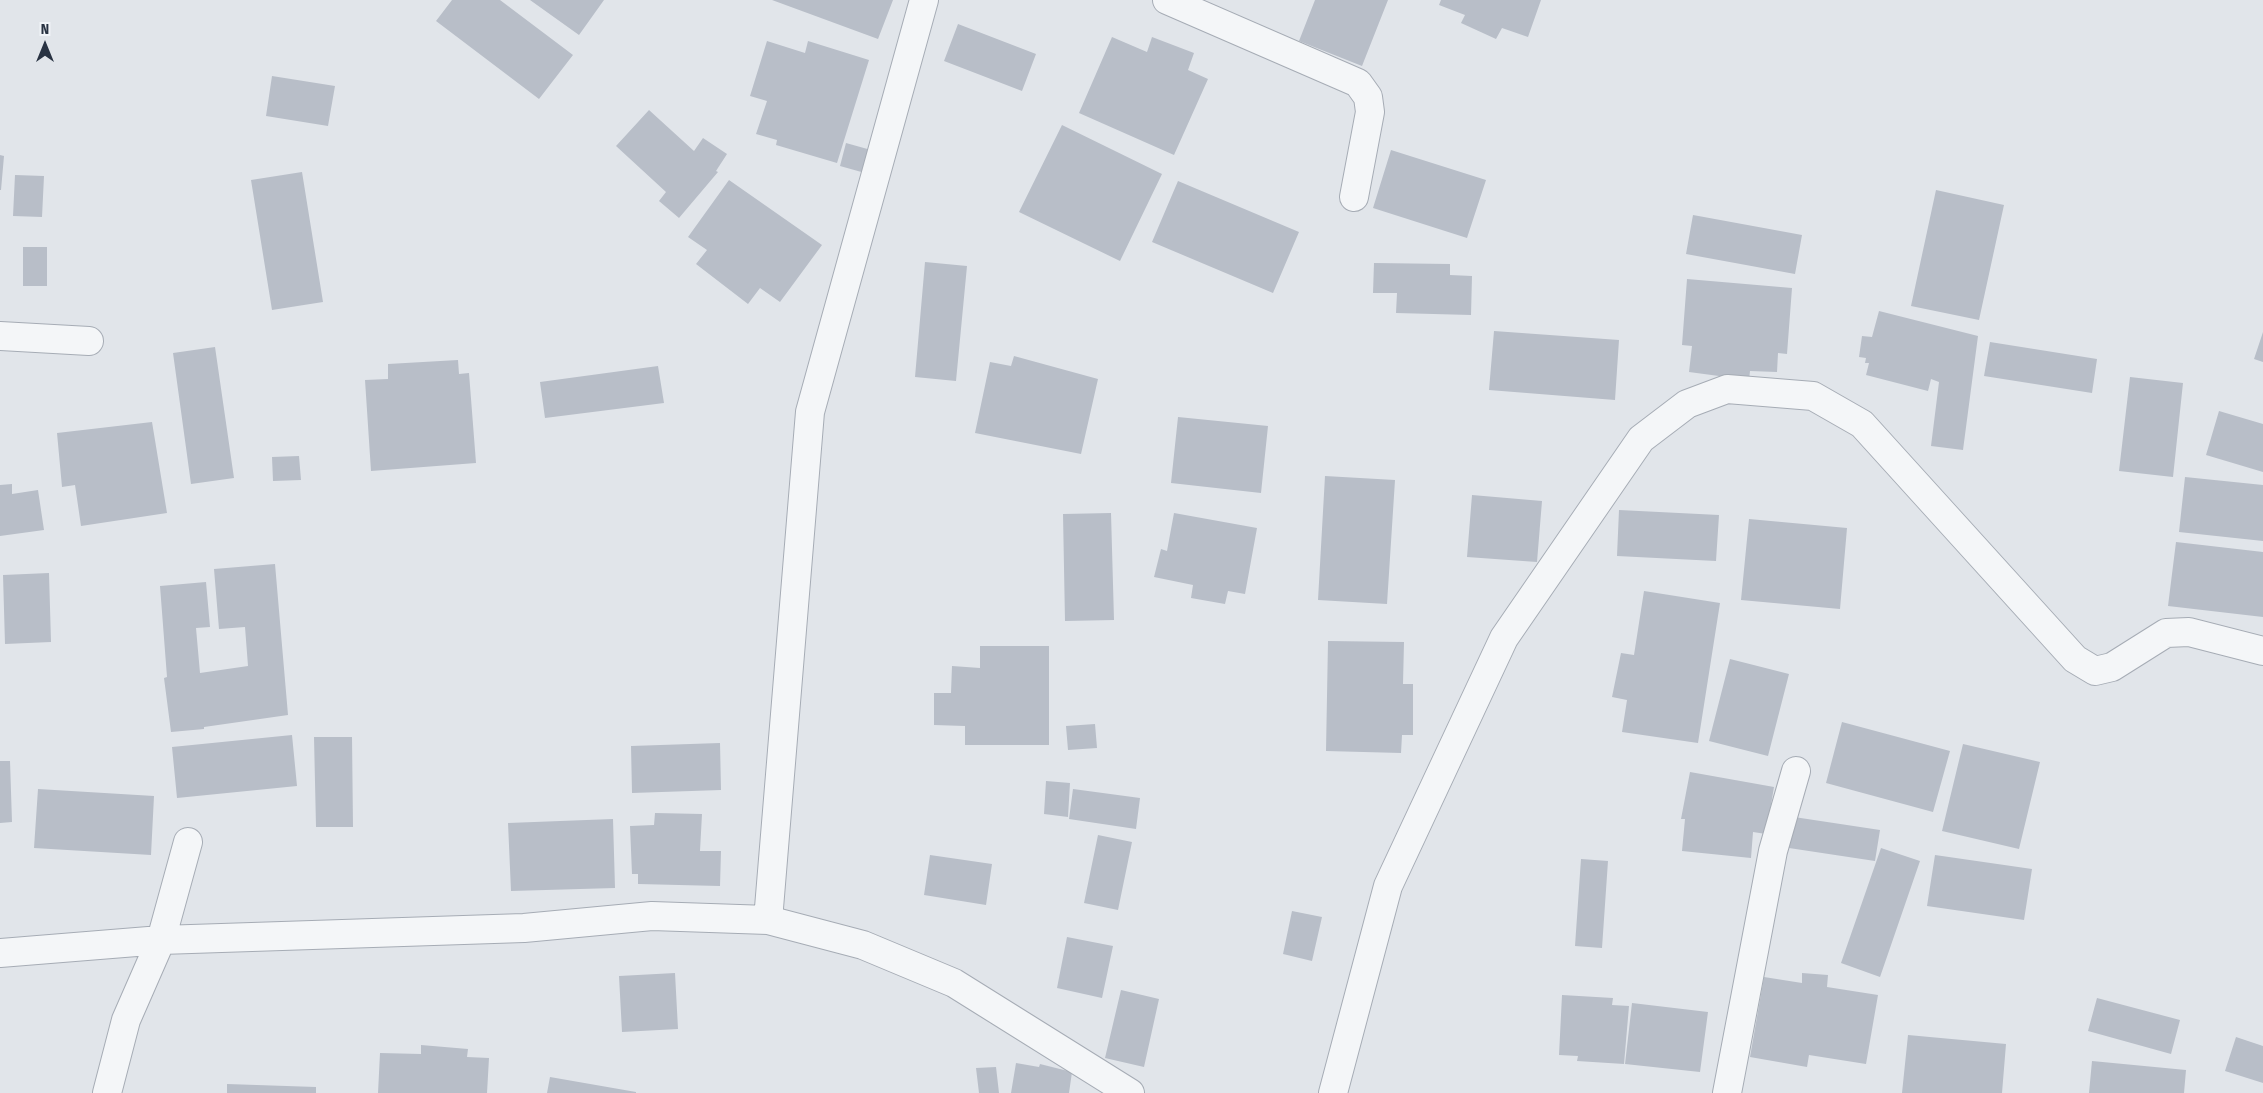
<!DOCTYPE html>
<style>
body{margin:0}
#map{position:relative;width:2263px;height:1093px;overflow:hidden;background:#e1e5ea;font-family:"Fira Sans Condensed",sans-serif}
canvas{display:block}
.north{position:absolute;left:20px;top:20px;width:50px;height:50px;-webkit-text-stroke:4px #f1f4f8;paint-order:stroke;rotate:0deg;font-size:14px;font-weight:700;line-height:20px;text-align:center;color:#293343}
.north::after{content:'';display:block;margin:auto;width:18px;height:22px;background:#293343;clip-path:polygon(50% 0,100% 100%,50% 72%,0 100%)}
</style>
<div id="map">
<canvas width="2263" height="1093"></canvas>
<div class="north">N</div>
</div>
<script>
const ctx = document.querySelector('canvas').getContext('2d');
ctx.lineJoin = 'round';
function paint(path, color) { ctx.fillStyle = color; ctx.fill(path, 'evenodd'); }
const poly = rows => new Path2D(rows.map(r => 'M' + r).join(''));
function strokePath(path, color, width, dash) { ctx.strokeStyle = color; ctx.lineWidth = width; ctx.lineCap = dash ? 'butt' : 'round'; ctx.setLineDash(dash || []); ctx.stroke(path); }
const building = poly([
 [452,0,500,0,573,55,539,99,436,21],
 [530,0,604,0,579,35],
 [772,0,893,0,878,39],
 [1315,0,1388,0,1362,66,1299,41],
 [1441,0,1541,0,1528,37,1502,28,1496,39,1461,23,1465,15,1439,5],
 [958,24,1036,54,1022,91,944,61],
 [1112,37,1147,52,1152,37,1194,53,1188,70,1208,79,1174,155,1079,113],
 [767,41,805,53,808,41,869,60,837,163,776,145,777,140,756,134,767,101,750,96],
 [272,76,335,86,328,126,266,116],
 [649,110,694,151,703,138,727,154,716,171,718,172,679,218,659,201,666,192,616,146],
 [1062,125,1162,174,1120,261,1019,212],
 [846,143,871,150,865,173,840,166],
 [1391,150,1486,180,1467,238,1373,208],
 [0,155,4,156,1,190,0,190],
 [302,172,323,302,272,310,251,180],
 [15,175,44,176,42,217,13,216],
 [729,180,822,245,780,302,760,288,748,304,696,264,707,250,688,237],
 [1178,181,1299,232,1273,293,1152,242],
 [1936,190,2004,205,1979,320,1911,306],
 [1693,215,1802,235,1795,274,1686,254],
 [23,247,47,247,47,286,23,286],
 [925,262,967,266,956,381,915,377],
 [1374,263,1450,264,1450,275,1472,276,1471,315,1396,313,1397,293,1373,293],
 [1687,279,1792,288,1787,354,1778,353,1777,372,1750,371,1749,380,1689,372,1692,346,1682,345],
 [1879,311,1978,336,1963,450,1931,446,1939,382,1931,379,1928,391,1866,375,1869,363,1865,363,1866,358,1859,357,1862,336,1872,337],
 [1494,331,1619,340,1615,400,1489,390],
 [2263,332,2263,362,2254,359],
 [1990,342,2097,359,2092,393,1984,376],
 [215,347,234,478,191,484,173,353],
 [1014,356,1098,379,1081,454,975,433,990,362,1011,366],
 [458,360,459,374,469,373,476,463,371,471,365,380,388,379,388,364],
 [658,366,664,403,545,418,540,382],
 [2130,377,2183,383,2173,477,2119,471],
 [2219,411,2263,424,2263,472,2206,455],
 [1178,417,1268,426,1261,493,1171,483],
 [152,422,167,513,81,526,75,485,62,487,57,433],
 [299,456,301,480,273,481,272,457],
 [1325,476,1395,480,1387,604,1318,600],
 [2185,477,2263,485,2263,541,2179,532],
 [12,484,12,494,38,490,44,530,0,536,0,485],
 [1472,495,1542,501,1537,562,1467,557],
 [1619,510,1719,515,1716,561,1617,556],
 [1111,513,1114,620,1065,621,1063,514],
 [1174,513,1257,528,1245,594,1228,591,1225,604,1191,598,1193,585,1154,577,1161,549,1167,551],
 [1749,519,1847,528,1840,609,1741,600],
 [2176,542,2263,552,2263,617,2168,606],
 [275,564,288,715,204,727,204,729,171,732,164,678,167,677,160,586,206,582,210,627,196,628,200,673,248,666,245,627,219,629,214,569],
 [49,573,51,642,5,644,3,575],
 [1644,591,1720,603,1698,743,1622,732,1627,700,1612,697,1621,653,1634,655],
 [1328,641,1404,642,1403,684,1413,684,1413,735,1402,735,1401,753,1326,751],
 [980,646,1049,646,1049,745,965,745,965,726,934,725,934,693,951,693,952,666,980,668],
 [1730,659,1789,674,1768,756,1709,741],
 [1842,722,1950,751,1933,812,1826,783],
 [1095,724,1097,748,1068,750,1066,726],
 [292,735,297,786,177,798,172,747],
 [314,737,352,737,353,827,316,827],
 [720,743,721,790,632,793,631,746],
 [1963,744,2040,762,2019,849,1942,831],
 [0,761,10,761,12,822,0,823],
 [1690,772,1774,787,1766,834,1753,832,1751,858,1682,851,1685,819,1681,819],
 [1046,781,1070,783,1068,817,1044,814],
 [38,789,154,796,151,855,34,848],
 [1073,789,1140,798,1136,829,1069,819],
 [655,813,702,814,700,851,721,851,720,886,638,884,638,874,632,874,630,826,654,825],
 [1794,817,1880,830,1875,861,1789,848],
 [613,819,615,888,511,891,508,823],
 [1098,835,1132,842,1118,910,1084,903],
 [1881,848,1920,861,1880,977,1841,963],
 [930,855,992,864,986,905,924,895],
 [1935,855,2032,869,2024,920,1927,906],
 [1581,859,1608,861,1602,948,1575,946],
 [1292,911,1322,917,1312,961,1283,954],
 [1067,937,1113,946,1102,998,1057,988],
 [675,973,678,1029,622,1032,619,976],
 [1802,973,1828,975,1827,987,1878,995,1866,1064,1809,1055,1807,1067,1750,1057,1764,977,1802,983],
 [1121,990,1159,999,1144,1067,1105,1058],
 [1562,995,1613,998,1612,1005,1629,1006,1624,1064,1577,1061,1578,1056,1559,1055],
 [2097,998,2180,1020,2171,1054,2088,1031],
 [1632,1003,1708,1012,1700,1072,1625,1064],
 [1908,1035,2006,1044,2002,1093,1902,1093],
 [2236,1037,2263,1046,2263,1083,2225,1071],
 [421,1045,468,1049,467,1057,489,1058,487,1093,378,1093,380,1053,421,1054],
 [2092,1061,2186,1070,2184,1093,2089,1093],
 [1016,1063,1039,1067,1040,1064,1072,1072,1069,1093,1011,1093],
 [996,1067,999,1093,979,1093,976,1068],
 [550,1077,636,1092,636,1093,547,1093],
 [227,1084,316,1087,316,1093,227,1093]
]);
const minor = poly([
 [1167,0,1358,83,1368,97,1370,112,1354,197],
 [0,336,89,341],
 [768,920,810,412,924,0],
 [0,953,161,940,524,928,652,916,768,920,863,945,954,983,1130,1093],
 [107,1093,126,1020,161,940,188,842],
 [1333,1093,1388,886,1504,638,1641,439,1687,404,1727,389,1813,396,1862,424,2075,659,2095,671,2112,667,2166,633,2189,632,2263,651],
 [1727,1093,1773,851,1796,771]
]);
paint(building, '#b8bec8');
strokePath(minor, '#a6acb5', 30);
strokePath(minor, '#f4f6f8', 28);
</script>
